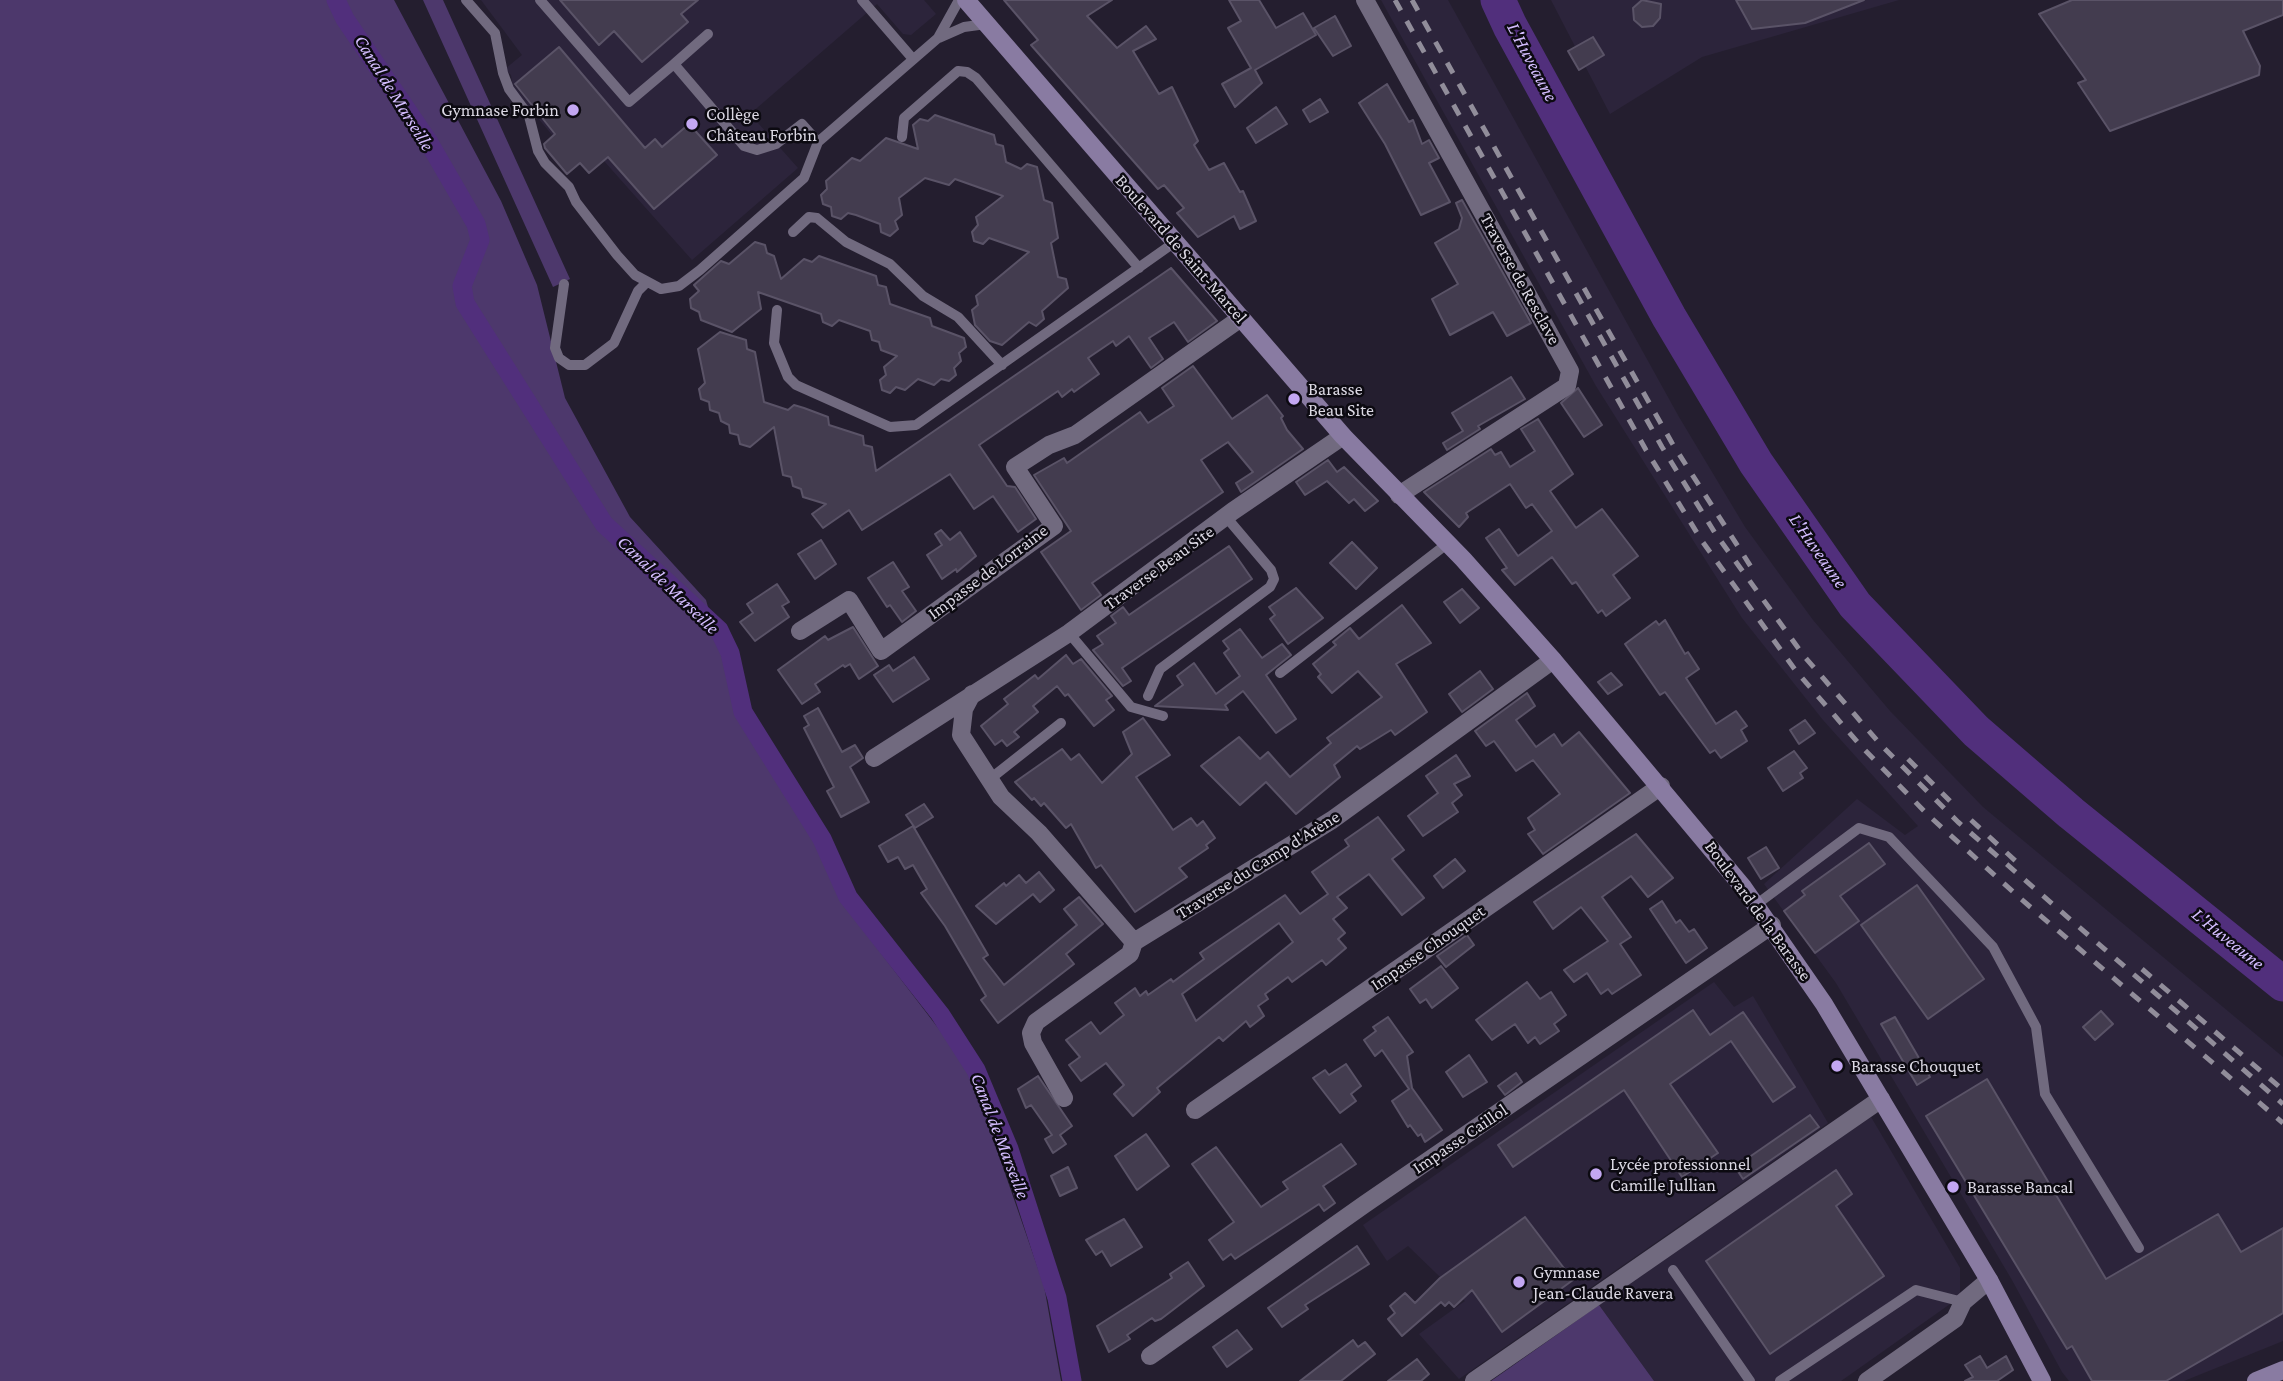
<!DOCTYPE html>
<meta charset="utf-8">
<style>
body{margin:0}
canvas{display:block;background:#241e2f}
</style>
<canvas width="2283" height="1381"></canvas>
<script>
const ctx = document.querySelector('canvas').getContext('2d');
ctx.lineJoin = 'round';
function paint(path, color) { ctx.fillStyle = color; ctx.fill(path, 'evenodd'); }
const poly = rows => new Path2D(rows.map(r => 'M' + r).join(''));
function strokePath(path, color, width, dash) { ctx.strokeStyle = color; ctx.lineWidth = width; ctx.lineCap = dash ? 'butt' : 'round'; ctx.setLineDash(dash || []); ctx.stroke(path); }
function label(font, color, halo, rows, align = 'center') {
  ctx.font = font + ' "Crimson Pro",serif'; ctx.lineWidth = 5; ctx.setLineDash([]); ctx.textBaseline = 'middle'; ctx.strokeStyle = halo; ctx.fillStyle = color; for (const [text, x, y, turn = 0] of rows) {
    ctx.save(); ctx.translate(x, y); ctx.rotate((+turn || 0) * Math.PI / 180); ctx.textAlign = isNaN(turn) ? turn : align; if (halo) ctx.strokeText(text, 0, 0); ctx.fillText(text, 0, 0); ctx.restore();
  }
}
const built = poly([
 [481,0,924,0,936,14,911,35,903,34,877,4,750,114,798,168,692,260,604,161,634,134,559,47,514,85,555,134,553,136,513,88,511,75,505,69,522,55],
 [1381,0,1448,0,1679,417,1745,527,1813,620,1890,711,1983,807,2283,1057,2283,1341,2184,1381,2069,1381,2062,1372,2012,1280,1836,983,1764,884,1857,799,1905,835,1918,826,1823,720,1742,618,1596,386],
 [1551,0,1899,0,1702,57,1610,114],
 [1714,982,1734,1007,1753,996,1828,1123,1459,1379,1419,1334,1465,1301,1408,1246,1387,1261,1363,1225],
 [1871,1117,1960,1268,1960,1297,1841,1381,1654,1381,1599,1305]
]);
const green = poly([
 [0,0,394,0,501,201,537,285,565,398,630,517,706,600,722,657,746,721,788,768,857,922,977,1079,998,1153,1044,1286,1061,1381,0,1381],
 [423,0,443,0,570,279,553,287],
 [1599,1305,1654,1381,1491,1381]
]);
const canal = poly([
 [336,0,345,19,428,141,476,224,480,240,462,286,465,303,604,524,719,630,730,653,743,712,822,839,848,897,940,1014,976,1070,1009,1149,1057,1298,1072,1381]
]);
const river = poly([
 [1498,0,1510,26,1669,317,1756,463,1855,605,1976,731,2071,813,2283,984]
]);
const building = poly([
 [560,0,698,0,681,14,688,22,642,62,614,31,599,45,560,0],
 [1004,0,1112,0,1087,16,1117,48,1146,26,1156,39,1133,51,1159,94,1172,87,1198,141,1194,145,1209,170,1224,163,1240,192,1243,191,1256,221,1240,229,1234,216,1198,237,1177,213,1184,208,1164,185,1158,189,1031,45,1038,40,1004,0],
 [1229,0,1259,0,1276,28,1303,13,1316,35,1255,70,1262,83,1235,107,1222,84,1251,68,1228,28,1241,21,1229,0],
 [1642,0,1661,4,1660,18,1653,26,1642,27,1634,20,1633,8,1642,0],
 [1736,0,1864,0,1805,23,1752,29,1736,0],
 [2072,0,2283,0,2283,15,2243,31,2260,66,2259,75,2110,131,2078,83,2086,80,2039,14,2072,0],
 [1335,16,1351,46,1333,56,1314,28,1335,16],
 [1593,37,1604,55,1579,70,1568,51,1593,37],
 [559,47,645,148,655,139,662,147,689,124,717,155,654,209,608,157,589,173,580,163,567,174,545,148,544,144,555,134,515,84,559,47],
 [1387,84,1409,122,1413,120,1422,144,1429,140,1439,158,1429,163,1450,202,1421,215,1385,144,1359,103,1387,84],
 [1320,99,1328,112,1310,122,1303,110,1320,99],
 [1276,107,1287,124,1256,143,1247,128,1276,107],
 [935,115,994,135,996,144,1003,146,1006,162,1021,169,1027,164,1037,167,1044,200,1052,203,1058,238,1051,243,1058,277,1066,279,1068,288,1042,311,1044,319,1036,326,1029,322,1002,345,990,341,975,325,972,310,978,305,976,296,1029,252,989,238,983,244,974,241,972,232,978,225,976,217,1003,196,955,179,949,185,925,178,899,198,902,215,895,221,898,229,890,236,881,232,880,224,856,215,848,213,841,219,832,216,831,207,823,204,821,195,827,189,826,181,852,158,860,161,886,138,918,149,913,125,920,119,928,121,935,115],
 [1462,200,1531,323,1507,336,1493,312,1450,335,1432,299,1458,284,1435,243,1459,229,1462,218,1456,203,1462,200],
 [755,242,765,245,767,253,774,256,781,279,804,259,812,262,819,256,876,276,878,285,886,287,890,304,930,318,932,326,964,338,966,347,959,353,961,361,954,368,956,375,949,381,941,379,934,385,918,379,905,390,896,387,890,393,882,390,880,380,886,375,884,367,897,356,881,350,879,342,872,340,870,331,839,320,832,326,823,322,821,314,758,292,761,309,732,332,701,320,699,312,691,308,690,299,699,291,694,285,721,261,729,264,755,242],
 [1171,268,1217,321,1188,342,1174,322,1149,338,1163,359,1151,368,1129,336,1116,346,1113,341,1088,358,1099,374,1074,392,1072,389,1062,397,1058,391,979,445,1007,486,1015,487,1036,519,1018,532,993,496,974,509,950,474,862,530,849,510,823,528,812,514,826,504,803,497,801,489,793,486,791,477,783,475,774,427,750,447,740,444,738,435,730,433,729,425,721,421,719,413,710,410,709,402,701,399,699,389,705,383,698,349,720,332,746,340,747,349,755,352,764,402,788,410,794,405,804,408,828,417,829,425,863,436,864,445,872,447,876,471,1171,268],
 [1193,366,1232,419,1267,395,1283,416,1281,418,1287,430,1303,449,1241,492,1236,483,1253,472,1228,442,1201,460,1223,492,1092,583,1101,595,1081,610,1041,552,1071,531,1034,475,1064,458,1067,463,1140,412,1148,423,1174,406,1162,388,1193,366],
 [1511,377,1525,399,1478,426,1480,429,1447,450,1443,443,1463,431,1452,413,1511,377],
 [1578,388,1602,425,1584,437,1561,403,1578,388],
 [1538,419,1573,474,1550,491,1576,528,1602,509,1638,556,1613,575,1630,598,1606,616,1602,610,1598,613,1576,582,1572,584,1552,557,1515,585,1502,570,1507,568,1486,538,1499,529,1518,556,1552,531,1532,504,1526,508,1510,484,1466,513,1468,517,1459,527,1424,492,1491,449,1495,455,1501,452,1510,467,1535,451,1521,429,1538,419],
 [1328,460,1337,472,1344,467,1378,501,1365,511,1354,499,1349,503,1327,481,1305,495,1296,482,1328,460],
 [941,530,950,540,960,532,976,556,957,572,956,569,942,579,927,555,942,545,935,534,941,530],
 [821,540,836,564,815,579,798,554,821,540],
 [1352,542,1377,568,1356,589,1330,563,1352,542],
 [1229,546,1252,579,1122,668,1131,681,1123,686,1093,650,1103,644,1097,636,1116,623,1111,616,1123,607,1129,615,1229,546],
 [893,562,909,587,902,591,916,611,902,622,890,605,887,607,868,578,893,562],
 [777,584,789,602,782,606,789,617,755,641,740,622,753,613,747,604,777,584],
 [1296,588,1323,618,1288,644,1270,619,1275,615,1269,607,1296,588],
 [1462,589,1479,608,1460,623,1444,602,1462,589],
 [1402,605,1431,643,1396,664,1427,712,1395,735,1391,730,1360,749,1357,746,1334,765,1340,777,1296,814,1266,782,1240,805,1201,766,1239,737,1260,759,1268,752,1290,777,1331,743,1327,738,1382,697,1358,671,1332,693,1318,677,1321,674,1313,664,1336,645,1333,642,1350,628,1359,639,1402,605],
 [1665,620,1685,654,1688,652,1699,669,1686,678,1716,724,1736,711,1747,726,1741,730,1747,741,1721,758,1715,750,1710,753,1665,692,1660,695,1625,644,1656,621,1659,625,1665,620],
 [853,627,878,666,859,679,850,664,845,667,843,665,815,684,820,692,802,704,778,670,825,636,828,640,853,627],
 [1240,629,1262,658,1282,644,1291,655,1266,675,1296,719,1276,733,1243,691,1225,705,1228,710,1155,706,1183,685,1177,676,1194,663,1216,694,1240,676,1224,653,1229,649,1223,641,1240,629],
 [1066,655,1073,664,1081,659,1112,696,1106,700,1114,710,1094,726,1068,694,1065,696,1057,686,1033,706,1038,712,1014,732,1019,737,1007,746,1002,740,995,745,981,726,1008,704,1004,699,1035,675,1038,679,1066,655],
 [914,657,929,679,893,702,874,675,889,665,893,671,914,657],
 [1480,671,1493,689,1462,712,1449,694,1480,671],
 [1611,673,1622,685,1608,694,1598,682,1611,673],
 [1527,693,1535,706,1516,720,1536,747,1554,734,1562,746,1579,732,1630,793,1543,854,1528,834,1535,830,1528,818,1560,794,1533,760,1516,771,1494,741,1486,746,1475,731,1527,693],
 [818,708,842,752,855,745,863,758,850,767,869,802,841,817,827,791,834,787,804,728,809,725,804,716,818,708],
 [1143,718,1170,755,1136,777,1173,830,1191,818,1197,826,1203,821,1215,838,1206,845,1208,848,1179,868,1187,877,1135,912,1101,865,1096,868,1071,824,1066,828,1044,803,1041,806,1034,798,1032,800,1015,782,1062,749,1071,760,1079,754,1102,783,1132,754,1123,732,1143,718],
 [1805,720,1815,733,1799,744,1790,730,1805,720],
 [1794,751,1807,768,1800,773,1803,778,1783,791,1768,768,1794,751],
 [1456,755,1470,776,1454,784,1462,795,1452,803,1458,812,1423,836,1408,816,1438,793,1426,776,1456,755],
 [924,804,933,817,915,828,906,815,924,804],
 [1378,817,1404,850,1392,859,1424,898,1402,915,1369,874,1337,897,1347,908,1333,919,1345,933,1338,939,1346,948,1326,965,1322,960,1292,982,1288,977,1265,994,1268,999,1258,1006,1264,1016,1250,1027,1246,1021,1223,1041,1219,1037,1157,1088,1160,1092,1133,1116,1114,1094,1124,1085,1106,1063,1081,1081,1069,1065,1080,1057,1066,1040,1091,1022,1100,1034,1124,1015,1115,1003,1135,988,1140,996,1146,991,1148,995,1171,979,1173,982,1204,959,1200,953,1285,895,1300,914,1328,894,1312,872,1349,846,1345,840,1378,817],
 [1279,923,1293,942,1196,1021,1182,994,1279,923],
 [913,826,988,955,983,958,1004,985,1077,925,1064,909,1079,897,1103,924,1066,954,1074,964,998,1023,981,1000,986,996,945,926,921,893,927,889,913,865,905,869,898,857,888,862,879,846,913,826],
 [1636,834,1673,878,1648,897,1631,876,1602,897,1631,937,1620,944,1641,975,1612,994,1608,989,1601,994,1587,973,1574,982,1564,970,1608,941,1581,907,1553,929,1534,902,1636,834],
 [1869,843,1885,864,1840,896,1859,921,1815,953,1784,911,1805,895,1802,891,1869,843],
 [1766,847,1779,868,1761,879,1748,858,1766,847],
 [1455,859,1465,871,1443,888,1434,876,1455,859],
 [1039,872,1054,890,1040,902,1033,894,996,924,976,906,1004,883,1006,886,1019,875,1026,883,1039,872],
 [1917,885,1984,979,1928,1019,1861,925,1917,885],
 [1662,901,1676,923,1680,920,1689,932,1694,929,1707,948,1686,963,1650,909,1662,901],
 [1467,935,1474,945,1446,967,1437,956,1467,935],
 [1441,966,1458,988,1432,1008,1426,999,1420,1003,1410,989,1441,966],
 [1527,982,1540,999,1551,992,1566,1015,1554,1024,1559,1031,1540,1044,1535,1037,1528,1043,1515,1024,1492,1040,1476,1020,1527,982],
 [1693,1010,1710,1035,1743,1012,1795,1087,1773,1102,1731,1041,1670,1084,1718,1153,1682,1177,1624,1090,1513,1167,1498,1145,1693,1010],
 [2101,1011,2113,1024,2095,1040,2083,1027,2101,1011],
 [1388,1017,1413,1052,1407,1056,1412,1088,1442,1130,1425,1142,1421,1134,1418,1136,1410,1125,1408,1127,1392,1101,1409,1089,1382,1050,1375,1056,1364,1040,1376,1031,1373,1027,1388,1017],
 [1895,1017,1930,1077,1917,1085,1881,1024,1895,1017],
 [1469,1055,1487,1082,1463,1097,1446,1072,1469,1055],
 [1346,1064,1361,1086,1351,1094,1356,1101,1340,1113,1313,1078,1325,1070,1329,1075,1346,1064],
 [1516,1073,1522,1082,1505,1095,1498,1086,1516,1073],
 [1038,1076,1072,1126,1060,1135,1066,1144,1053,1153,1045,1139,1052,1135,1031,1105,1026,1108,1018,1089,1038,1076],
 [1987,1079,2106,1279,2218,1214,2241,1252,2283,1228,2283,1313,2166,1381,2092,1381,2072,1346,2067,1349,1926,1116,1987,1079],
 [1810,1115,1819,1127,1743,1179,1735,1167,1810,1115],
 [1146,1134,1169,1166,1137,1190,1115,1156,1146,1134],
 [1341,1144,1356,1164,1323,1186,1335,1203,1324,1211,1319,1204,1235,1259,1231,1254,1223,1260,1209,1240,1234,1222,1192,1164,1216,1147,1261,1207,1288,1189,1283,1182,1341,1144],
 [1068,1167,1077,1188,1060,1196,1051,1176,1068,1167],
 [1836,1170,1852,1194,1836,1206,1884,1276,1770,1354,1706,1261,1836,1170],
 [1525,1217,1573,1280,1502,1332,1472,1290,1454,1307,1449,1302,1445,1306,1441,1302,1402,1336,1388,1319,1395,1313,1390,1306,1405,1293,1415,1303,1440,1278,1525,1217],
 [1124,1219,1142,1247,1111,1266,1102,1251,1096,1255,1086,1240,1124,1219],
 [1357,1246,1369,1264,1305,1305,1308,1309,1282,1327,1268,1308,1357,1246],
 [1188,1262,1204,1286,1161,1319,1155,1321,1152,1318,1127,1335,1130,1339,1109,1352,1097,1326,1172,1278,1170,1274,1188,1262],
 [1237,1330,1252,1349,1227,1367,1213,1347,1237,1330],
 [1353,1340,1358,1347,1365,1342,1375,1354,1341,1381,1300,1381,1353,1340],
 [1980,1356,1987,1368,2006,1356,2013,1370,1997,1381,1965,1381,1973,1377,1965,1365,1980,1356],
 [1417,1359,1429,1374,1421,1381,1388,1381,1417,1359]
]);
const lane = poly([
 [466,0,495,33,503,73,509,89,529,116,538,151,545,163,569,187,576,202,617,255,635,275,661,289,679,286,700,270,804,178,818,142],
 [540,0,629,102,674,64,744,146,757,150,776,144,802,124,818,142,938,38,959,0],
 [862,0,913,59],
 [939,38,964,27,986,24],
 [674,64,708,34],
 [902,137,904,118,958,71,967,72,976,78,1139,268],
 [793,232,809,217,817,218,846,242,890,264,923,296,958,317,1002,365],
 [564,284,555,348,559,358,569,365,585,365,614,343,638,291,647,282],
 [777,310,774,343,788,377,796,385,890,427,916,425,1175,242],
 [1069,633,1131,707,1163,716],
 [1280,673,1448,543],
 [1148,696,1160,669,1270,587,1274,579,1271,570,1227,518],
 [990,779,1061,723],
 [1757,904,1859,828,1889,837,1993,947,2036,1027,2045,1094,2139,1248],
 [1673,1270,1750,1381],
 [1780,1381,1916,1290,1963,1302]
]);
const street = poly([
 [1365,0,1570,371,1567,386,1399,495],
 [800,631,849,600,881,651,1054,526,1015,467,1049,445,1075,435,1241,318],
 [972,694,964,709,961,735,1001,797,1039,833,1134,942],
 [874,758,1069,633,1233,511,1343,436],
 [1064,1098,1033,1043,1031,1033,1036,1022,1130,954,1134,942,1332,820,1553,660],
 [1195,1110,1661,786],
 [1150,1356,1365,1204,1772,925],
 [1474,1381,1881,1099],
 [1867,1381,1955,1319,1963,1302,1989,1280]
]);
const secondary = poly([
 [966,0,1343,436,1463,559,1553,660,1743,887,1824,1004,1989,1280,2042,1381],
 [2256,1381,2283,1370]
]);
const rail = poly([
 [1395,0,1646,450,1702,541,1796,671,1860,745,1927,814,2021,899,2283,1123],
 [1412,0,1662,447,1715,533,1804,656,1881,745,1958,822,2283,1104],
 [1584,288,1672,443,1753,570],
 [1908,759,1950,801],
 [1971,820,2020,865],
 [2142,969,2283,1090]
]);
const markers = [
 [573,110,7,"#c3a7f2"],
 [692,124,7,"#c3a7f2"],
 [1294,399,7,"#c3a7f2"],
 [1837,1066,7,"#c3a7f2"],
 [1596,1174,7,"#c3a7f2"],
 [1953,1187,7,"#c3a7f2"],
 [1519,1282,7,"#c3a7f2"]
];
const poiNames = [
 ["Gymnase Forbin",559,110,"right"],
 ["Collège",706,114],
 ["Château Forbin",706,135],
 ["Barasse",1308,389],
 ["Beau Site",1308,410],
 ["Barasse Chouquet",1851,1066],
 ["Lycée professionnel",1610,1164],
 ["Camille Jullian",1610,1185],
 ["Barasse Bancal",1967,1187],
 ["Gymnase",1533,1272],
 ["Jean-Claude Ravera",1533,1293]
];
const streetNames = [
 ["Boulevard de Saint-Marcel",1181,249,49],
 ["Traverse de Resclave",1520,279,61],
 ["Traverse Beau Site",1159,568,-36],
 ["Impasse de Lorraine",988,572,-37],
 ["Traverse du Camp d'Arène",1258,865,-32],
 ["Boulevard de la Barasse",1758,911,54],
 ["Impasse Chouquet",1428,948,-35],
 ["Impasse Caillol",1460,1139,-34]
];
const waterNames = [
 ["L'Huveaune",1532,62,62],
 ["Canal de Marseille",394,93,58],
 ["L'Huveaune",1818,551,55],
 ["Canal de Marseille",668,585,44],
 ["L'Huveaune",2228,939,39],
 ["Canal de Marseille",1000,1136,69]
];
paint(built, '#2c243b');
paint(green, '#4d386c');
strokePath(canal, '#512f7c', 19);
strokePath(river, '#512f7c', 35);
paint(building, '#433c4f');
strokePath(building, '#5a5367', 2);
strokePath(lane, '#716a7f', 10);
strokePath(street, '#716a7f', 18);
strokePath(secondary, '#897ba2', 18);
strokePath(rail, '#918d9a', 5, [12, 12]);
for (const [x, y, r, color] of markers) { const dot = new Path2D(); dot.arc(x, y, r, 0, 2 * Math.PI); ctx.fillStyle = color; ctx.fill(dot); strokePath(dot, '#0c0a11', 2.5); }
label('18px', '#dbd8e3', '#0c0a11', poiNames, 'left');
label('18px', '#dbd8e3', '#0c0a11', streetNames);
label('italic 19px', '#d4bdff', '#0c0a11', waterNames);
</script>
